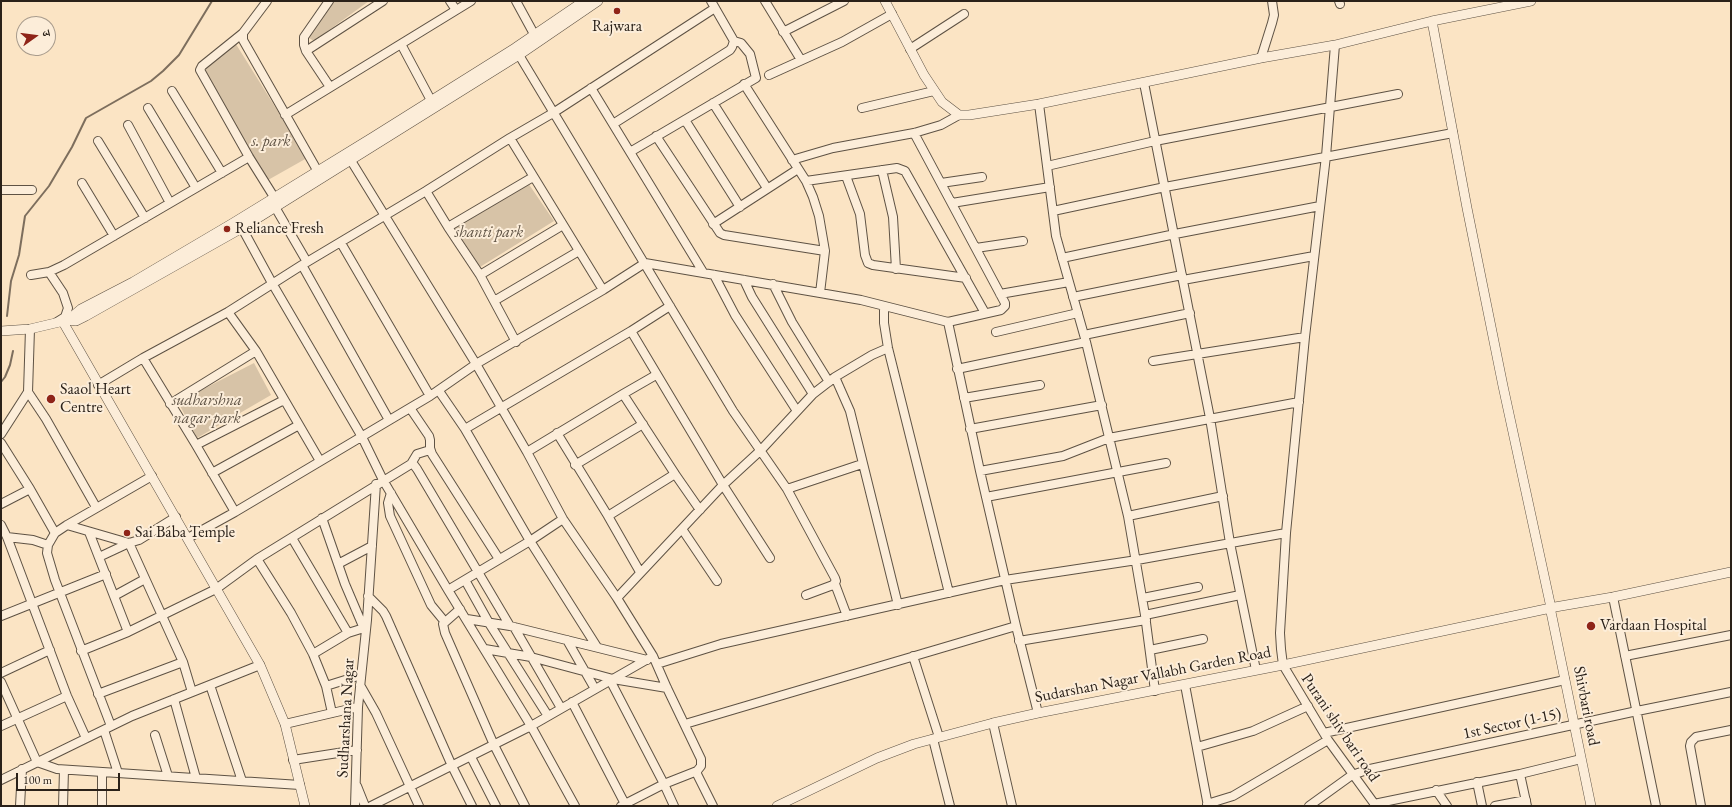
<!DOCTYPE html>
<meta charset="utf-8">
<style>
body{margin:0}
#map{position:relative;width:1732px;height:807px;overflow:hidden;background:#fbe4c4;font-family:"EB Garamond","Noto Serif Devanagari",serif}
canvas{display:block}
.frame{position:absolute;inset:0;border:2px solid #2a2119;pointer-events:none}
.north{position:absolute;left:16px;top:16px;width:40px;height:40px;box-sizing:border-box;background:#fcedd9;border:1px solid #a89b8c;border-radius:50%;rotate:76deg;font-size:11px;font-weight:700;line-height:16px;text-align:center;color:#2a2119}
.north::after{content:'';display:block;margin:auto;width:14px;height:18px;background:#8f2418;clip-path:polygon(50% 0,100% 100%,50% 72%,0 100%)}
.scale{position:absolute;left:16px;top:773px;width:104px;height:18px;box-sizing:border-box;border:2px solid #2a2119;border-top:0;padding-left:5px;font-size:12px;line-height:14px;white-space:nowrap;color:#2a2119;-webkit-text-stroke:3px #fcedd9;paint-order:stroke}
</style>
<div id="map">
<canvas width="1732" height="807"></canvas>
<div class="frame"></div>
<div class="north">उ</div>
<div class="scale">100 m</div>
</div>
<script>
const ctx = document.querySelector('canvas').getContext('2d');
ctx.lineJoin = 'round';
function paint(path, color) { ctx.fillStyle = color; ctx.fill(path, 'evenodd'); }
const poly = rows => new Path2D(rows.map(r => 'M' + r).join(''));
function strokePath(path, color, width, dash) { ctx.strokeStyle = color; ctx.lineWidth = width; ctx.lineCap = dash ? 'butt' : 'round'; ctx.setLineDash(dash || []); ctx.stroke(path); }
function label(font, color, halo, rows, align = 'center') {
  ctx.font = font + ' "EB Garamond",serif'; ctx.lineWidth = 4; ctx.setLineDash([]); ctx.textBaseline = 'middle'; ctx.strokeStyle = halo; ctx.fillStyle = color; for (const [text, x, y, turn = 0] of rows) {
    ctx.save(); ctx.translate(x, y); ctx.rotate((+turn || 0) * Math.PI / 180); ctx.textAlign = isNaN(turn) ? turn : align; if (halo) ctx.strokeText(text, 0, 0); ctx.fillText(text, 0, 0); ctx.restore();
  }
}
const green = poly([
 [333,1,369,1,314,41,309,38,311,31],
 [234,41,307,158,268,180,198,65],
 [528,183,554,221,480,267,454,227],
 [254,363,271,395,197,438,178,402]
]);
const stream = poly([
 [7,316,11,281,19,255,25,216,49,186,72,147,86,118,151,81,163,71,179,55,212,1],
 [1,382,5,377,10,365,13,351]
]);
const minor = poly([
 [267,1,243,33,243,40,321,177],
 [329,1,304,37,304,45,306,51,330,87],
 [450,1,456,10],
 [516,1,534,34],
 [765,1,801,60],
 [1339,1,1340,4],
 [783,32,844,1],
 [243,33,202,66,200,70,249,157,274,197],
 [401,44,434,106],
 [1335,45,1326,156,1305,337,1286,533,1280,633,1281,649,1283,665,1328,740,1376,806],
 [910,49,964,14],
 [516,50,733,411,787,489,835,578,836,581,833,585,806,595],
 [306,51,383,1],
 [1261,58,1272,23,1274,15,1272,1],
 [769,75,842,42,892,14],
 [1144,83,1210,418,1230,543,1256,670],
 [744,84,806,181,813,197,819,216,825,251,820,293],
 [591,88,703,272],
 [172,91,222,173],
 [713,103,767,188],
 [1039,104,1056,236,1086,342,1128,516,1145,615,1155,691],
 [148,108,196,188],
 [862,108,934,91],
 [285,115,471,1],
 [685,120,740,207],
 [613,124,730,50,732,47,734,41,711,1],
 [128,125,170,203],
 [656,136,720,233,724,235,825,251],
 [510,138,603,290],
 [98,141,145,218],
 [630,152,756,78,750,54,741,43,734,41],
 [350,159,476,364,527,452,563,519,617,598],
 [792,160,833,148,914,133,941,125,959,115],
 [1047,166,1155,141,1398,94],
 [882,170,893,217,896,269],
 [846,176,860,214,865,255,868,263,873,265,966,278],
 [806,181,897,168,905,171,985,313],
 [82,183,114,236],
 [941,183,982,177],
 [1,190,32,190],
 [426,191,448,227,480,275,516,342],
 [952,203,1050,187],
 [275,207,307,262],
 [1053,211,1165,187,1453,133],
 [713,224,798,169],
 [448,227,533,177],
 [242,228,272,283,362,437,383,480,448,590,531,726,575,806],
 [341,243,430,396],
 [976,248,1023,241],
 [1062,258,1175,234,1320,206],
 [302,265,389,420],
 [49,272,63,293,68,308,65,317,57,322],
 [31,275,49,272,64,265,249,157],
 [480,275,563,225],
 [714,275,735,315,797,411],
 [744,280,752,297,813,394],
 [1183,280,1314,256],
 [773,284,792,322,829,382],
 [1000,294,1069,282],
 [1073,297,1182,275],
 [494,301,579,251],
 [884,306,884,323,888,348,949,593],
 [228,312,256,351,320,461],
 [948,322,980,471,1016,626,1038,713],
 [631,331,723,485,770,558],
 [996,332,1078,313],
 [1084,335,1190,313],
 [143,358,196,445,235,512],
 [1153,361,1305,337],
 [957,369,1086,342],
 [835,377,850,411,898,605],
 [98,385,143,358,228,312,302,265,426,191,510,138,553,113,715,8],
 [439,391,465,429],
 [28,392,46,419,96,507],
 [623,394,675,474,700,510],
 [964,398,1040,385],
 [170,404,256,351],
 [410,408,429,436,430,440,430,448,432,454,499,559],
 [970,429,1102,405],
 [557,433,608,516,640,572],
 [1,434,28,392,30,329],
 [1,443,30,489,55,533],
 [196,445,284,400],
 [527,452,623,394,656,375],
 [411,464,417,454,430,450],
 [575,465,643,424],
 [980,471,1063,456,1109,438,1299,402],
 [212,473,299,425],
 [787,489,862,464],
 [391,493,388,503,390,516,431,605,445,622],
 [986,497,1166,463],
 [1,504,30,489],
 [608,516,675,474],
 [1128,516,1223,496],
 [322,518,345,584,365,631],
 [1,525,7,537,67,696,86,738],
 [67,525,129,543,139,540,176,517],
 [682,529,717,581],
 [89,532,128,632],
 [7,537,33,540,48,545],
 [188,538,235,512,430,396,476,364,603,290,645,263,861,300,948,322,1001,310,1005,306,1005,303,914,133],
 [292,538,348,633],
 [99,557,129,543,183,662,192,692],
 [257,559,291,613,313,654,326,686,332,713],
 [338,564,372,546],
 [465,580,489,623,548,716],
 [835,584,847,616],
 [448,590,530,541,563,519],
 [114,596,145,579],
 [368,596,383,611,386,616,452,766,472,806],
 [1613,597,1656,806],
 [1143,598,1198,587],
 [460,609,443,624,445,633,494,745,525,806],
 [1145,615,1240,595],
 [1,616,106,574],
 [467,619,510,626,647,660],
 [514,627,561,708],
 [567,640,595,689],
 [1019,641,1146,620],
 [597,647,530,541,465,429,631,331,670,306],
 [485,649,531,657,613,679,667,688],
 [1150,650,1203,639],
 [81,651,128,632,216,589,257,559,411,464,414,465,417,469,510,626],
 [313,654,348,633,364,628],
 [913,656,939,737],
 [1625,656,1731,635],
 [657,664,721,644,1005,580,1137,560,1286,533],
 [1,673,50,650],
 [610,680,664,784,674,806],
 [1,682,37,762,57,769,300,785],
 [210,685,242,781],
 [360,685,376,713,419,806],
 [1185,685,1208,806],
 [326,686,361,675],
 [98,694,183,662],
 [174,699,196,778],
 [572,702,625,804],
 [993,723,1012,806],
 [285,724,358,707],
 [685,724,1016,626],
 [1,726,67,696],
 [111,726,55,580,47,553,48,545,55,533,67,525,152,476],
 [104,730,118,773],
 [1324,733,1565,680],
 [155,735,168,776],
 [933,739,950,806],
 [1197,747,1253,731,1308,706],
 [471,757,496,806],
 [293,760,357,750],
 [102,772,102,806],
 [1520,774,1527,806],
 [1,780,132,716,260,665],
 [1477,782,1482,806],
 [357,786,365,806],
 [1436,790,1447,806],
 [1207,804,1233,796,1328,740],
 [1374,804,1520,774,1581,759],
 [20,806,22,769],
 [63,806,64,770],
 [355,806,358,707,367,620,376,484],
 [371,806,531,726,653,656],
 [621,806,664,784,697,771],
 [713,806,697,774,697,771,701,766,701,759,667,688,653,656,617,598,723,485,761,450,813,394,835,377,872,355,888,348],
 [1309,806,1352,775,1370,769,1637,711,1731,692],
 [1495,806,1526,800],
 [1701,806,1690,746,1691,742,1696,737,1731,730]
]);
const tertiary = poly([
 [885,1,924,75,942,102,959,115,969,115,1039,104,1261,58,1335,45,1432,21,1531,1],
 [1432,21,1467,208,1503,386,1550,603],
 [68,320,81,309,133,282,233,223,373,137,515,48,584,1],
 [63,322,260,665,285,724,305,806],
 [1,331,30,329,68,320,76,321,86,316,242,228,519,55,598,1],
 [1555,607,1613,597,1731,572],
 [1551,612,1591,806],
 [777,806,877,758,914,744,993,723,1038,713,1283,665,1546,609]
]);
const markers = [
 [617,11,4,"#8f2418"],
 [227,229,4,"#8f2418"],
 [51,399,5,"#8f2418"],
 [127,533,4,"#8f2418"],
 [1591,626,5,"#8f2418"]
];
const poiNames = [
 ["Rajwara",617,27,"center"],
 ["Reliance Fresh",235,229],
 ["Saaol Heart",60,390],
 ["Centre",60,408],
 ["Sai Baba Temple",135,533],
 ["Vardaan Hospital",1600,626]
];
const parkNames = [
 ["s. park",271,142],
 ["shanti park",489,233],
 ["sudharshna",207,401],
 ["nagar park",207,419]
];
const streetNames = [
 ["Sudarshan Nagar Vallabh Garden Road",1153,675,-11],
 ["Shivbari road",1586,706,79],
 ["Sudharshana Nagar",346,718,-87],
 ["1st Sector (1-15)",1512,724,-12],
 ["Purani shiv bari road",1340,728,56]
];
paint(green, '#d7c3a7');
strokePath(stream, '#7d6e5d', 2);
strokePath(minor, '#5e5244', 10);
strokePath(tertiary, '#5e5244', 10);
strokePath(minor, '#fcedd9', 8);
strokePath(tertiary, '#fcedd9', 9);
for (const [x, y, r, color] of markers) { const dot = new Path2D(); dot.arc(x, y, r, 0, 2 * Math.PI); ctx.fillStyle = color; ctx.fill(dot); strokePath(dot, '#fcedd9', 1.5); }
label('16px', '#2a2119', '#fcedd9', poiNames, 'left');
label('italic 16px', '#5e5244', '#fcedd9', parkNames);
label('16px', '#2a2119', '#fcedd9', streetNames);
</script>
